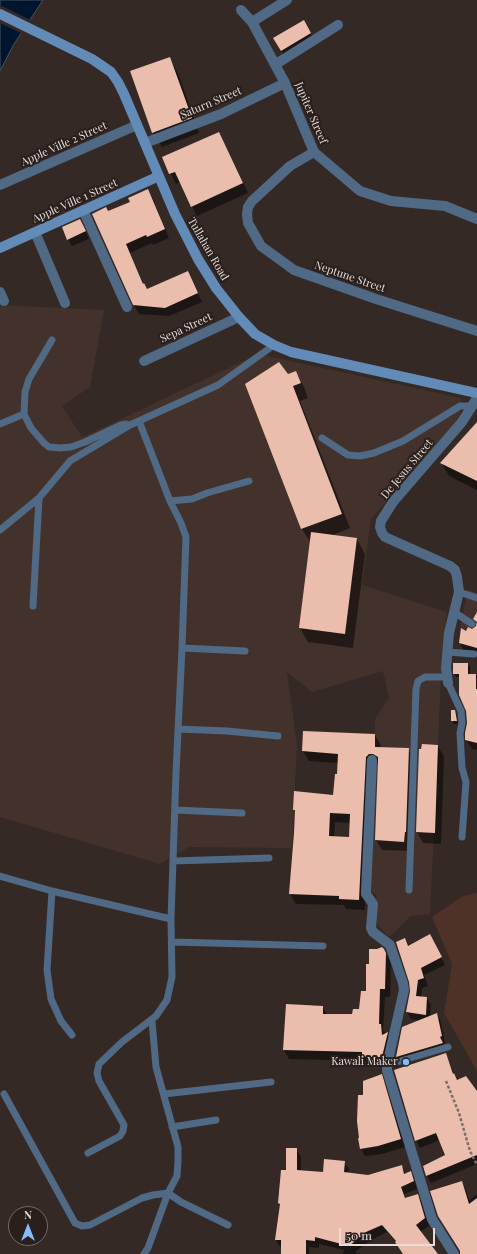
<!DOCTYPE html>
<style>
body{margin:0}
#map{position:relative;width:477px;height:1254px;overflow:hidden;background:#342925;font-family:"Playfair Display",serif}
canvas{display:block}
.north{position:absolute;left:8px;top:1206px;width:40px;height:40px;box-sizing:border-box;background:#291f1c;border:1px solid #746b68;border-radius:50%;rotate:0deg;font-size:11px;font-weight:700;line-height:16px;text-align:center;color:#e4ddda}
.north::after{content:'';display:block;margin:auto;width:14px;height:18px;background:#82bcfa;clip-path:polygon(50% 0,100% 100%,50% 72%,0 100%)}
.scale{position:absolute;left:339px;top:1228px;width:96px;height:18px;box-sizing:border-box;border:2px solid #e4ddda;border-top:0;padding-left:5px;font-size:12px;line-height:14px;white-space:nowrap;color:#e4ddda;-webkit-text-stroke:3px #291f1c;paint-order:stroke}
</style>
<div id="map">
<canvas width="477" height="1254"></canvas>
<div class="north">N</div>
<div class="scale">50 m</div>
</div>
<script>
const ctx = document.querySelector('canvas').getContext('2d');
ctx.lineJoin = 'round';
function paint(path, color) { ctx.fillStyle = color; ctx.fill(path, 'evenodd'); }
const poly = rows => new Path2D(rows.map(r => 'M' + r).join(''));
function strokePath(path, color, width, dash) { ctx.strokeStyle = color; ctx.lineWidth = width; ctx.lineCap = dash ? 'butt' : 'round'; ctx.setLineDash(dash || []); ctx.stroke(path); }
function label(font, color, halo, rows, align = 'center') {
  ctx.font = font + ' "Playfair Display",serif'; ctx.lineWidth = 4; ctx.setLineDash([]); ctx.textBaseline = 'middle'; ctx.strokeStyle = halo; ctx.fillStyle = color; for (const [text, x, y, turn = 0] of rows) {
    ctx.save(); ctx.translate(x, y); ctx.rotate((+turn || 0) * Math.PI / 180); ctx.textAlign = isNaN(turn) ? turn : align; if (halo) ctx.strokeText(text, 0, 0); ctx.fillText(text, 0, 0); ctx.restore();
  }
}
const built = poly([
 [0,305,104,310,90,387,62,406,82,437,113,423,260,353,272,357,461,398,460,419,371,519,362,585,447,612,442,656,430,914,411,916,389,937,377,924,376,895,369,889,375,719,389,698,383,671,312,692,287,672,297,745,292,848,189,847,160,864,0,817],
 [468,589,477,593,477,635,460,627]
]);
const green = poly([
 [477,893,477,1071,444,1013,452,964,432,917,463,896]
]);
const water = poly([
 [0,0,43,0,14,44,0,71,0,0]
]);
const pier = poly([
 [0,5,32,21,23,34,0,23]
]);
const shadow = poly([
 [303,21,315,41,286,58,274,39],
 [169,58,178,73,199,133,162,147,153,132],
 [224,143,248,193,197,216,180,182,176,184,163,158],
 [148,190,153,199,169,238,153,245,152,243,130,253,144,285,147,290,188,273,202,302,169,316,139,314,134,305,108,212,131,202],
 [84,228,89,239,72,246,68,239],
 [296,372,304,387,308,398,300,401,350,528,331,536,357,539,365,554,353,648,308,642,300,628,311,543,302,529,246,384,288,375],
 [477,423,477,490,449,476,442,464],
 [477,627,477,654,464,651,460,643,467,632],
 [468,664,470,667,470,675,477,675,477,750,472,749,466,740,468,723,460,677,456,677,454,673],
 [454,711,456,714,458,724,454,724,452,720],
 [304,732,375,735,381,745,380,748,408,749,414,759,409,851,382,850,376,840,379,763,375,764,372,767,365,910,346,909,344,905,296,904,290,894,296,812,294,810,334,796,338,775,338,763,309,761,303,751],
 [335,822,351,823,350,838,334,837],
 [438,746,444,757,441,844,423,843,417,832,420,750],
 [405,939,409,946,434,943,445,965,424,975,428,986,422,988,421,998,427,998,431,1005,430,1017,437,1014,441,1022,445,1043,443,1044,446,1050,401,1064,397,1056,421,1021,411,1019,407,1012,411,991],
 [384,950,391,963,390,997,385,997,383,1030,386,1034,387,1034,392,1042,387,1066,368,1066,365,1061,289,1059,284,1050,323,1007,327,1015,353,1015,360,1010,367,992,370,965],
 [445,1054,458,1081,475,1090,477,1089,477,1164,431,1183,427,1176,424,1166,447,1156,440,1140,420,1148,416,1140],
 [381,1076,385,1083,405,1147,382,1154,365,1156,361,1149,359,1139,364,1096],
 [296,1149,301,1157,301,1171,324,1173,344,1162,349,1169,348,1174,368,1176,402,1166,406,1174,410,1172,414,1179,417,1189,404,1194,406,1199,417,1195,422,1203,429,1226,420,1232,436,1254,403,1254,396,1242,387,1232,371,1240,355,1252,360,1254,343,1254,344,1250,319,1244,319,1248,309,1247,309,1254,282,1254,282,1247,280,1247,276,1240,280,1205,279,1203,288,1171],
 [462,1183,466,1190,469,1200,477,1195,477,1254,461,1254,439,1216]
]);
const building = poly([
 [304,20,311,33,281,51,273,38],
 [170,57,192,118,152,133,130,71],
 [219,132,243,183,191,207,175,172,169,174,162,157],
 [148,189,165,229,147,237,146,235,126,244,143,284,144,283,147,289,188,271,198,293,165,308,133,305,92,214,106,207,108,211,130,202,128,198],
 [80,219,86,231,67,240,62,227],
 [279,362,288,374,296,371,301,383,293,386,342,514,301,529,245,384],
 [477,422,477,481,440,463],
 [311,532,357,538,345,634,299,628],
 [477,612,477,648,459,643,461,628,466,631,468,627,472,629,476,626,477,622,473,619],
 [453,663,468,663,468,674,453,674],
 [459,674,476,674,476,689,477,689,477,743,465,740,465,733,467,723,466,711,459,695],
 [451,710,455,710,457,721,451,721],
 [303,731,375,734,375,747,409,748,406,832,405,832,404,842,375,840,378,760,378,757,373,754,369,754,366,757,359,900,339,899,339,896,289,894,294,833,295,810,293,810,294,791,333,795,335,774,337,774,338,754,302,751],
 [330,813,350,814,349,837,329,836],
 [422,744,438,745,435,833,416,832,419,749,421,749],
 [430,934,442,957,421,968,424,978,418,980,416,996,427,997,426,1015,406,1012,410,991,409,982,396,942,405,938,408,946],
 [382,947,384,949,386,953,385,989,380,989,379,1024,381,1024,382,1035,388,1032,382,1057,362,1057,362,1052,283,1050,286,1004,323,1006,323,1014,352,1014,353,1009,359,1009,361,991,366,991,366,964,369,964,369,949,377,949],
 [437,1013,442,1036,440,1037,443,1043,396,1057,402,1027],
 [446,1053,453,1074,454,1073,457,1080,466,1076,477,1091,477,1155,426,1176,423,1166,445,1155,436,1133,415,1141,394,1070],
 [382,1074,401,1139,378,1146,360,1149,358,1138,359,1138,357,1121,358,1095,363,1095,363,1081],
 [286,1148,297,1148,297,1170,323,1172,324,1159,345,1161,344,1172,368,1175,402,1165,404,1174,411,1171,414,1181,401,1187,405,1198,418,1194,425,1218,416,1225,438,1254,403,1254,395,1242,396,1241,382,1225,366,1232,349,1246,315,1237,315,1241,306,1240,306,1254,281,1254,281,1240,275,1240,280,1204,278,1203,281,1170,286,1170],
 [462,1181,469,1204,477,1198,477,1254,460,1254,460,1251,438,1216,430,1191]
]);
const path = poly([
 [446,1081,459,1113,470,1151,477,1165]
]);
const lane = poly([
 [52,340,29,379,25,392,24,414,31,428,44,443,49,447,60,448,71,447,85,442,121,425,126,424,129,425],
 [0,424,24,414],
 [322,438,348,455,360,456,374,453,403,441,460,406,472,406],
 [170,501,192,499,207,493,249,481],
 [0,530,39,498],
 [459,592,477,598],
 [33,606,39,498,70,461,130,425,218,385,274,345],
 [454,612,472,624],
 [182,648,245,651],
 [447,652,474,654],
 [448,683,461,711,462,723,460,733,461,751,462,768,466,782,462,837],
 [178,729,227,731,278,736],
 [175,810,242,813],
 [173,861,269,858],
 [0,876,52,891,171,919],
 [409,890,416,689,418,681,425,677,446,677],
 [52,891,47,970,51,999,61,1021,72,1035],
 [172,942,323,946],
 [387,1065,448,1047],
 [4,1094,75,1223,82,1226,90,1225,142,1198,153,1195,168,1193,181,1202,228,1225],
 [164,1094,271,1082],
 [172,1127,216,1120],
 [88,1153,120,1136,123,1131,124,1125,99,1081,97,1073,99,1064,122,1042,156,1016,167,1000,172,977,171,919,176,773,182,648,186,537,181,523,170,501,139,421],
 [144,1254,148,1248,168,1193,177,1176,178,1161,178,1147,156,1067,152,1021]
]);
const street = poly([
 [241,10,252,22,285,83,314,152,360,191,391,201,445,206,477,219],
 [252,22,287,0],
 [276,64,338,25],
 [145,143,221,114,285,83],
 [314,152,290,166,252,201,248,207,247,214,248,223,261,246,294,270,376,299,477,331],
 [0,185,137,125],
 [83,210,127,307],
 [35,232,65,303],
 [0,292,4,301],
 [144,361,239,317],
 [448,683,446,668,449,633,459,592,457,577,455,570,450,566,385,537,382,533,380,527,381,521,393,502,462,422,477,398],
 [372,760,366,891,366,894,373,904,371,928,373,932,390,945,403,983,404,990,387,1065,387,1070,432,1219,454,1254]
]);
const secondary = poly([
 [0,14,92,59,111,72,118,82,124,94,175,214,198,259,216,288,239,317,255,334,274,345,291,352,477,393],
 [0,248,159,176]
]);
const markers = [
 [406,1062,4,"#82bcfa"]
];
const streetNames = [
 ["Saturn Street",211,103,-23],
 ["Jupiter Streef",311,113,67],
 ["Apple Ville 2 Street",64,144,-24],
 ["Apple Ville 1 Street",75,201,-24],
 ["Tullahan Road",208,249,60],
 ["Neptune Street",350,277,19],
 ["Sepa Street",186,328,-25],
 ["De Jesus Street",407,469,-50]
];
const poiNames = [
 ["Kawali Maker",398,1062]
];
paint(built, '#42322b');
paint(green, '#4e3228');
paint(water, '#00162e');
strokePath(water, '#445262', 1);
paint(pier, '#342925');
paint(shadow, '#0007');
paint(building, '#ebbdac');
strokePath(path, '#79706c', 2.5, [3, 2]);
strokePath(lane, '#506984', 7);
strokePath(street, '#506984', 10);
strokePath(secondary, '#628bb7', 10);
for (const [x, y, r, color] of markers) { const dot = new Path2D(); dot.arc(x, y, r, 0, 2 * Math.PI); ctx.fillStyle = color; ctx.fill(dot); strokePath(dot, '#291f1c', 1.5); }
label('11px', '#e4ddda', '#291f1c', streetNames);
label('11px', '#e4ddda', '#291f1c', poiNames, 'right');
</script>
